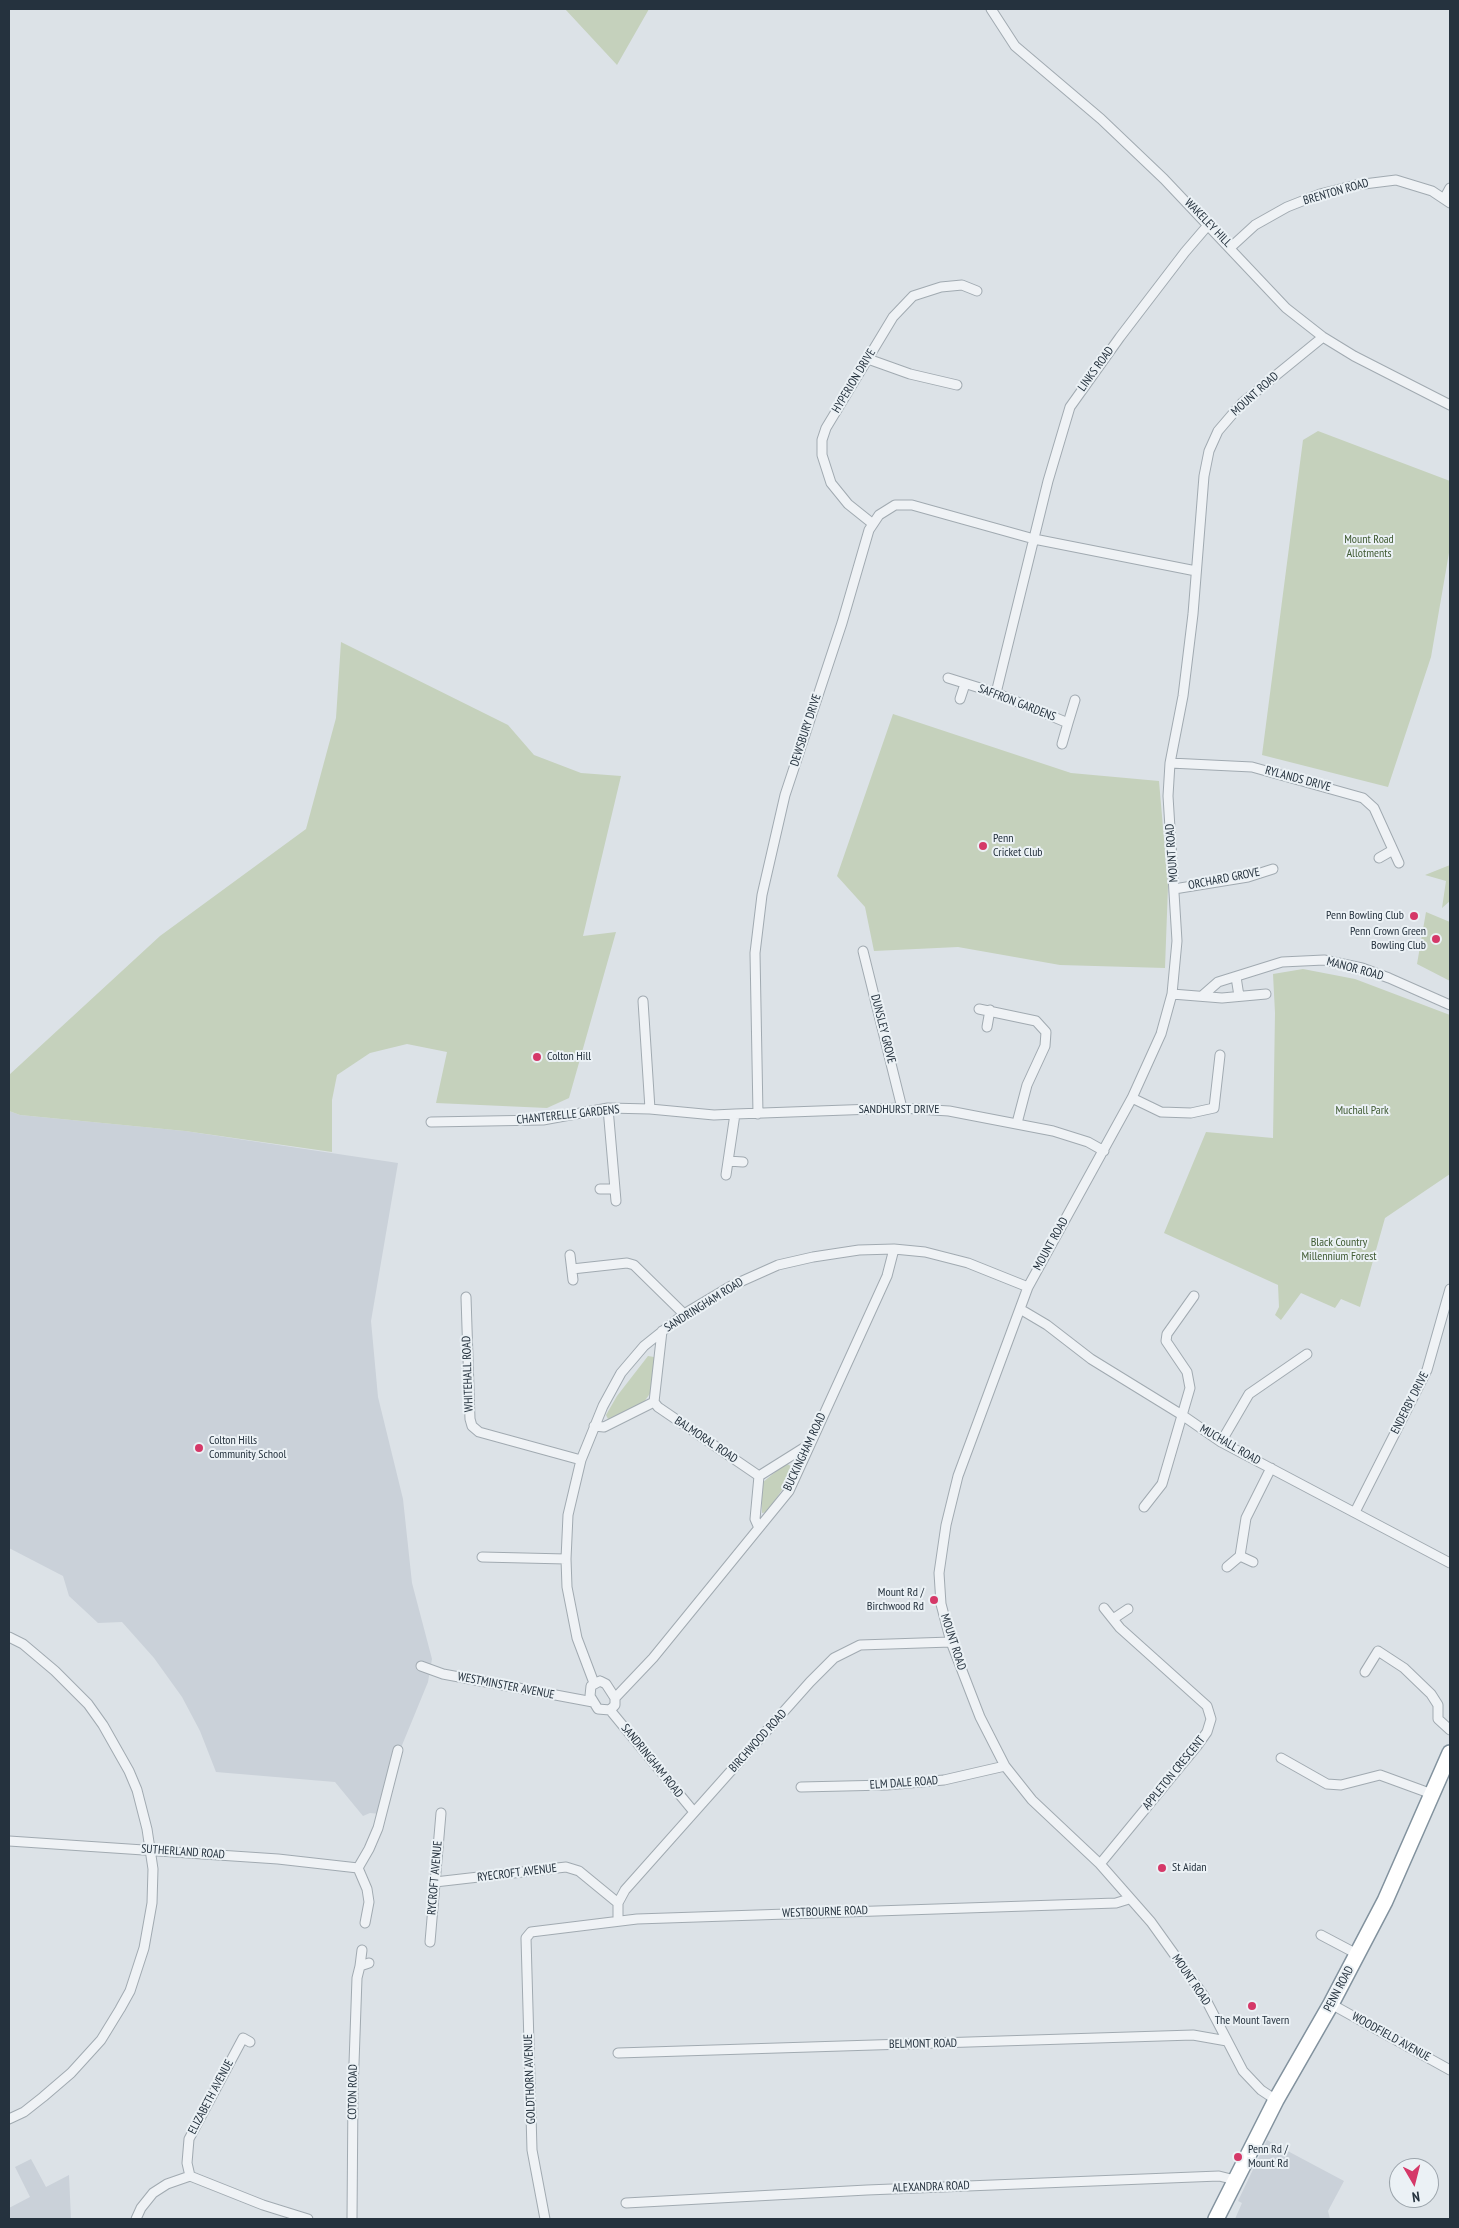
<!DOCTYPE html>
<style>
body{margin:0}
#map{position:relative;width:1459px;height:2228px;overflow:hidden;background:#dce2e7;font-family:"PT Sans Narrow",sans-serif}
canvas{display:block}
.frame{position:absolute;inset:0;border:10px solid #25323e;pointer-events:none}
.north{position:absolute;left:1389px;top:2158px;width:50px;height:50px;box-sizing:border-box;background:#ebf1f5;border:1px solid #9ca5ac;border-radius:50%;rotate:172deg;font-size:14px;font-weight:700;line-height:20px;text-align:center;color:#25323e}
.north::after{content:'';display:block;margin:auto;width:18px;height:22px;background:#d53868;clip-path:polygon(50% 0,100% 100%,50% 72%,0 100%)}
</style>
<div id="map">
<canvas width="1459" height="2228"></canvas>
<div class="frame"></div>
<div class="north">N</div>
</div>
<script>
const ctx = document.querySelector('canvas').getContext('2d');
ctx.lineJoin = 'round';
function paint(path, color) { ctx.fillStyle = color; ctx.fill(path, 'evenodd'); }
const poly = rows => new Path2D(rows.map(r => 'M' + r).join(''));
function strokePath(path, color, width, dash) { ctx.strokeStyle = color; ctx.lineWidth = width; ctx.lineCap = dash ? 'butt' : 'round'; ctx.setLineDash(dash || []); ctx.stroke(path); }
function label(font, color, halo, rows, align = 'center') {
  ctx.font = font + ' "PT Sans Narrow",sans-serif'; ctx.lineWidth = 4; ctx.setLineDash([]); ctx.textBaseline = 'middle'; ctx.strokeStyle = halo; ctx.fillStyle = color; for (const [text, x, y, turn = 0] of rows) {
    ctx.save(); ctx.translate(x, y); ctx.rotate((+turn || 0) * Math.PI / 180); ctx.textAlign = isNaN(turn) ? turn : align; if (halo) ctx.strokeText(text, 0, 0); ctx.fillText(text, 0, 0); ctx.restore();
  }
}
const built = poly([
 [9,1111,20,1115,185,1131,398,1163,371,1321,378,1397,403,1499,412,1583,432,1659,428,1682,398,1755,380,1814,370,1813,363,1816,335,1782,216,1772,200,1731,182,1697,154,1658,122,1622,98,1623,69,1596,63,1576,9,1548],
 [1267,2140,1344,2181,1328,2211,1330,2219,1235,2219,1242,2203,1238,2201],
 [31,2159,46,2187,69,2175,71,2219,9,2219,9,2208,30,2197,15,2167]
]);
const green = poly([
 [565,9,649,9,617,65],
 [1318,431,1450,481,1450,547,1431,657,1388,787,1262,755,1303,440],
 [341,642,508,725,534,755,581,773,621,776,583,936,616,932,569,1098,547,1108,436,1103,447,1052,407,1044,370,1053,337,1075,332,1100,332,1152,185,1131,20,1115,9,1111,9,1075,160,936,306,829,336,718],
 [893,714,1071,773,1159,781,1168,886,1165,968,1060,965,958,947,874,951,865,907,837,876],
 [1450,865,1450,901,1442,908,1446,881,1425,875],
 [1426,912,1450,922,1450,981,1417,964],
 [1303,969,1355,979,1450,1015,1450,1174,1385,1218,1360,1307,1341,1299,1335,1308,1301,1293,1281,1320,1275,1315,1279,1307,1278,1285,1164,1233,1206,1132,1273,1138,1275,1013,1273,974],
 [648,1356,654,1357,655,1359,651,1392,644,1402,608,1419,606,1415,617,1396],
 [786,1463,792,1467,792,1470,788,1481,767,1512,762,1513,762,1483]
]);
const street = poly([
 [991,9,1015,46,1101,119,1164,179,1286,308,1323,337,1354,356,1450,405],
 [1444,199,1450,188],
 [1231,247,1255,225,1287,207,1320,194,1356,185,1396,180,1432,191,1450,203],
 [868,359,910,374,957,385],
 [873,524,848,504,831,483,822,455,822,440,826,428,893,317,913,296,941,287,962,285,977,291],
 [948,678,996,693,1068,723,1062,744],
 [996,693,1048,481,1070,407,1120,337,1185,252,1209,224],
 [960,699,965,684],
 [1068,723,1075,700],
 [1170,763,1252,767,1363,798,1374,808,1399,863],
 [1379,858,1393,850],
 [1174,889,1248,877,1273,869],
 [863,951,902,1108],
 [1236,977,1239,996],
 [1172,994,1222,998,1266,994],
 [1202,996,1218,982,1282,962,1324,960,1362,968,1389,978,1450,1005],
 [643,1001,650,1109],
 [979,1009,1036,1021,1046,1032,1045,1046,1027,1085,1017,1123],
 [987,1027,990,1010],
 [1132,1098,1161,1112,1191,1113,1214,1108,1220,1055],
 [608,1108,616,1201],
 [758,1114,755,953,762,895,785,795,842,623,869,530,879,515,895,505,912,505,1034,539,1196,571],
 [431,1122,543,1120,608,1108,650,1109,714,1115,735,1114],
 [728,1161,743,1162],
 [726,1175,735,1114,902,1108,949,1111,1053,1131,1088,1142,1104,1151],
 [600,1189,615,1189],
 [570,1255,573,1280],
 [572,1269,627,1263,634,1265,684,1314],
 [466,1297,470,1419,472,1426,479,1432,581,1460],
 [1020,1309,1047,1325,1091,1359,1182,1415,1221,1442,1450,1563],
 [654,1402,658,1407,759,1476],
 [594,1426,604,1427,654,1402,662,1331],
 [1221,1442,1249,1394,1307,1354],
 [1144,1507,1162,1484,1190,1388,1187,1372,1166,1341,1167,1334,1194,1296],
 [1355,1512,1427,1370,1450,1289],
 [759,1528,755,1519,759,1476,810,1444],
 [1240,1556,1246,1518,1271,1468],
 [482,1557,566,1559],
 [1227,1567,1240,1556,1253,1562],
 [1113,1619,1128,1609],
 [9,1637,23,1644,55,1671,88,1704,103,1725,129,1771,137,1790,147,1829,153,1869,152,1903,144,1948,130,1991,120,2009,101,2040,71,2073,43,2097,24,2112,9,2119],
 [421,1666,443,1674,593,1702],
 [1365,1672,1378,1651,1404,1668,1431,1694,1438,1705,1438,1719,1450,1730],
 [600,1681,606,1684,615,1698,615,1705,610,1710,598,1709,590,1696,591,1686,600,1681],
 [594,1683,577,1638,567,1587,566,1559,568,1515,581,1460,603,1406,621,1373,644,1346,684,1314,731,1286,778,1265,813,1257,859,1250,894,1249,925,1252,968,1263,1028,1287],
 [615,1698,653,1658,789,1491,887,1276,894,1249],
 [610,1710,694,1812],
 [1281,1758,1327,1784,1341,1785,1380,1775,1432,1794],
 [801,1787,887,1785,944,1780,1005,1766],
 [9,1841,278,1859,358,1868,367,1889,369,1902,365,1923],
 [1100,1864,1197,1746,1207,1732,1211,1719,1207,1706,1120,1628,1104,1608],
 [358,1868,369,1849,378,1828,398,1750],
 [435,1882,566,1867,579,1871,618,1903],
 [618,1920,618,1903,625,1890,810,1682,834,1658,860,1645,951,1642],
 [1321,1935,1357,1954],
 [430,1942,441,1813],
 [362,1950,360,1966,369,1963],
 [1331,2004,1450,2070],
 [618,2053,1193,2035,1227,2041],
 [1276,2100,1261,2090,1243,2071,1204,1996,1151,1922,1100,1864,1032,1800,1005,1766,980,1717,951,1642,941,1604,939,1573,946,1525,958,1476,1028,1287,1132,1098,1161,1034,1172,994,1177,941,1168,796,1170,763,1183,696,1193,614,1204,476,1209,451,1218,431,1242,403,1323,337],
 [190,2176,263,2205,308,2219],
 [626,2203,867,2190,1219,2176,1235,2180],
 [136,2219,141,2208,153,2193,167,2184,190,2176,187,2163,189,2139,243,2038,250,2042],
 [352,2219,353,2092,357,1978,360,1966],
 [545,2219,532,2150,526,1938,531,1932,637,1919,1116,1903,1129,1899]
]);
const highway = poly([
 [1216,2219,1276,2100,1331,2004,1385,1901,1450,1753]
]);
const markers = [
 [983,846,5,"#d53868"],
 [1414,916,5,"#d53868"],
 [1436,939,5,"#d53868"],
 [537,1057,5,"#d53868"],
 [199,1448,5,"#d53868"],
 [934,1600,5,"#d53868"],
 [1162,1868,5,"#d53868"],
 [1252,2006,5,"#d53868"],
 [1238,2157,5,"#d53868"]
];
const streetNames = [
 ["BRENTON ROAD",1336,192,-16],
 ["WAKELEY HILL",1208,223,46],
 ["LINKS ROAD",1096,369,-54],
 ["HYPERION DRIVE",854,381,-59],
 ["MOUNT ROAD",1255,394,-42],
 ["SAFFRON GARDENS",1017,703,21],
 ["DEWSBURY DRIVE",806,730,-72],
 ["RYLANDS DRIVE",1298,779,15],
 ["MOUNT ROAD",1172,853,-94],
 ["ORCHARD GROVE",1224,879,-11],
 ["MANOR ROAD",1355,969,15],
 ["DUNSLEY GROVE",883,1029,76],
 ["SANDHURST DRIVE",899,1110],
 ["CHANTERELLE GARDENS",568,1115,-6],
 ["MOUNT ROAD",1051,1244,-61],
 ["SANDRINGHAM ROAD",704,1305,-32],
 ["WHITEHALL ROAD",468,1374,-92],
 ["ENDERBY DRIVE",1410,1403,-63],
 ["BALMORAL ROAD",706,1440,34],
 ["MUCHALL ROAD",1230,1445,30],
 ["BUCKINGHAM ROAD",805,1452,-65],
 ["MOUNT ROAD",953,1642,72],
 ["WESTMINSTER AVENUE",506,1686,11],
 ["BIRCHWOOD ROAD",758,1741,-48],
 ["SANDRINGHAM ROAD",652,1761,51],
 ["APPLETON CRESCENT",1174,1773,-51],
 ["ELM DALE ROAD",904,1783,-4],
 ["SUTHERLAND ROAD",183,1852,4],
 ["RYECROFT AVENUE",517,1873,-7],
 ["RYCROFT AVENUE",435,1878,-85],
 ["WESTBOURNE ROAD",825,1912,-2],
 ["MOUNT ROAD",1191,1980,56],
 ["PENN ROAD",1339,1989,-62],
 ["WOODFIELD AVENUE",1391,2037,29],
 ["BELMONT ROAD",923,2044,-1],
 ["GOLDTHORN AVENUE",530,2079,-92],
 ["COTON ROAD",353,2092,-89],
 ["ELIZABETH AVENUE",211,2097,-62],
 ["ALEXANDRA ROAD",931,2187,-2]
];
const parkNames = [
 ["Mount Road",1369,540],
 ["Allotments",1369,554],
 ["Muchall Park",1362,1111],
 ["Black Country",1339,1243],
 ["Millennium Forest",1339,1257]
];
const poiNames = [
 ["Penn",993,839],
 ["Cricket Club",993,853],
 ["Penn Bowling Club",1404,916,"right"],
 ["Penn Crown Green",1426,932,"right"],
 ["Bowling Club",1426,946,"right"],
 ["Colton Hill",547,1057],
 ["Colton Hills",209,1441],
 ["Community School",209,1455],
 ["Mount Rd /",924,1593,"right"],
 ["Birchwood Rd",924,1607,"right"],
 ["St Aidan",1172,1868],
 ["The Mount Tavern",1252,2021,"center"],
 ["Penn Rd /",1248,2150],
 ["Mount Rd",1248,2164]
];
paint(built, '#cad1d9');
paint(green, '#c5d1bc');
strokePath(street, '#a1aab1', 11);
strokePath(highway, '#82929e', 18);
strokePath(street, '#eff2f5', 9);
strokePath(highway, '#fff', 15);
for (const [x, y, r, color] of markers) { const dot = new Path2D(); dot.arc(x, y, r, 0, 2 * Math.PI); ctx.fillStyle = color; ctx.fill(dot); strokePath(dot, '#ebf1f5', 2); }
label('12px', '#25323e', '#ebf1f5', streetNames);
label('12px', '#3f5a32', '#ebf1f5', parkNames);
label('12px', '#25323e', '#ebf1f5', poiNames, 'left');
</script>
